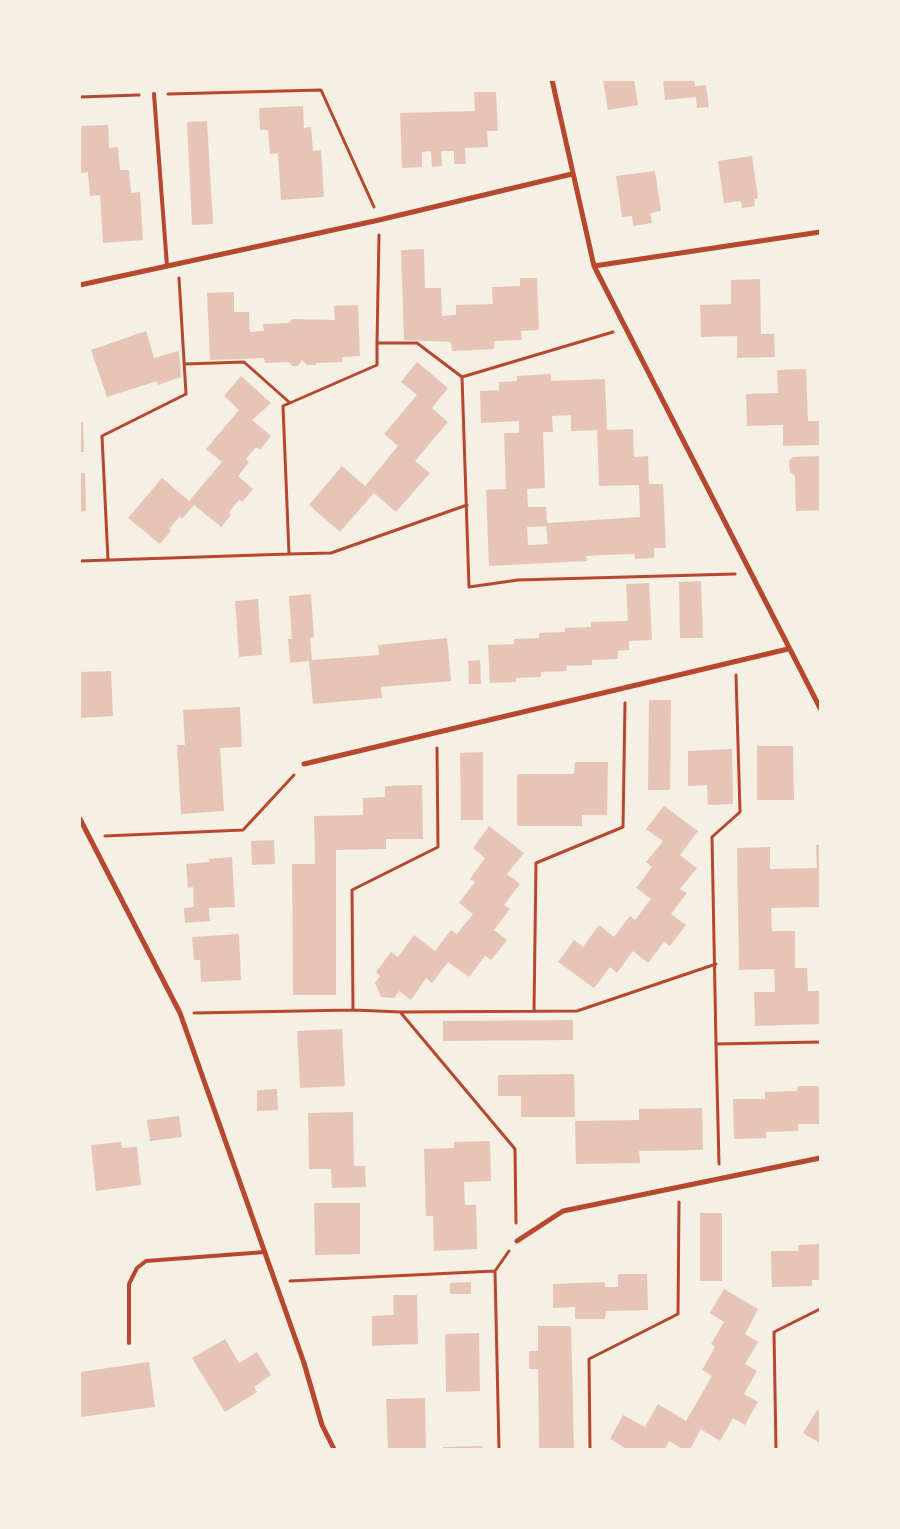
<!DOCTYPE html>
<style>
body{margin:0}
#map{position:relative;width:900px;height:1529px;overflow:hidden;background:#f6efe4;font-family:"PT Sans",sans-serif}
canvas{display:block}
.frame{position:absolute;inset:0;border:81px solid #f6efe4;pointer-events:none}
</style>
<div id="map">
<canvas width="900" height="1529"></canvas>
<div class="frame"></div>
</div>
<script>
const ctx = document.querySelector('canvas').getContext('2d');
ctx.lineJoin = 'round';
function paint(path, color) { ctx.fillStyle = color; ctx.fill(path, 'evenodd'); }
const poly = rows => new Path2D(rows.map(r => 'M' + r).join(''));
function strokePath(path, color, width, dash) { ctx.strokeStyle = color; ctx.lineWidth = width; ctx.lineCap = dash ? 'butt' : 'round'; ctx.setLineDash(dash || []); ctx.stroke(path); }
const building = poly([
 [603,80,634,80,638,105,608,110],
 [663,80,694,80,695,86,706,85,709,107,697,108,696,97,665,100],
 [474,92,496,92,498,131,487,131,488,147,465,148,466,164,454,164,454,151,441,151,442,166,432,167,431,151,422,152,422,167,402,168,400,113,475,111],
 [303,106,304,128,311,127,313,151,321,150,324,197,281,200,278,153,270,154,268,130,260,130,259,108],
 [207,121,213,224,192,225,187,122],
 [108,125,109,148,118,147,120,170,129,170,131,193,140,192,143,240,103,243,100,195,90,196,88,172,80,173,80,126],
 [752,156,758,198,754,199,755,206,742,208,741,201,724,203,718,161],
 [655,171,661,211,650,213,652,223,633,226,632,216,622,217,616,176],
 [424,249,425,288,441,288,442,316,456,315,456,305,493,304,492,287,520,286,520,278,537,278,539,330,521,331,522,340,494,341,494,349,452,351,451,342,404,340,401,250],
 [760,279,761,334,774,334,775,357,737,358,737,336,701,337,700,305,731,304,731,280],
 [234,292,234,312,249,312,250,332,264,331,263,324,289,323,292,319,335,320,334,306,358,305,360,356,342,357,342,362,316,363,316,365,307,365,302,360,298,366,292,366,289,362,265,363,264,358,210,360,207,293],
 [146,331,154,358,179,351,181,377,158,385,157,381,107,397,91,350],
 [417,362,448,388,432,408,448,422,415,461,430,473,396,512,374,493,340,532,309,505,342,466,365,486,398,446,384,434,417,395,401,382],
 [806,369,808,421,820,421,820,445,783,446,783,425,747,426,746,394,778,393,777,370],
 [551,374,551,381,605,379,607,430,633,429,634,457,648,456,649,484,663,484,666,548,654,548,654,558,635,559,634,554,604,555,586,556,587,561,489,566,486,490,506,489,504,433,519,433,519,421,481,423,480,391,499,390,499,382,517,381,517,376],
 [571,415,571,431,597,430,599,486,639,485,640,517,547,523,546,507,528,507,527,489,545,488,543,432,553,432,552,416],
 [546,526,548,544,528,545,527,527],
 [241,376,271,403,252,420,271,436,260,450,256,447,246,459,249,462,238,476,253,489,242,502,239,500,229,512,231,515,221,527,194,505,182,519,180,516,175,522,169,529,171,531,160,544,128,518,162,478,189,501,222,462,206,449,239,410,224,396],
 [80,422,83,422,84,452,80,452],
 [820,456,820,510,796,511,795,476,790,472,789,461,793,457],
 [80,473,85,473,86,511,80,512],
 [701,581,703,638,680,638,679,582],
 [649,583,652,640,629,641,629,650,618,651,618,659,592,660,592,665,566,666,567,671,541,672,541,677,516,678,516,682,490,683,488,645,514,644,514,639,539,638,539,633,565,632,565,628,591,627,591,622,628,621,626,584],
 [311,594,314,637,310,638,312,660,379,655,378,645,447,638,451,681,381,687,382,698,313,704,309,661,290,663,288,639,292,639,289,596],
 [258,599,262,655,239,657,235,601],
 [480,660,481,684,469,684,468,661],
 [111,671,113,716,80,718,80,672],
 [649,700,671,700,670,790,648,790],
 [240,707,242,747,220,748,224,811,181,814,177,745,185,745,183,710],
 [757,746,793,746,794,800,757,800],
 [732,749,733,804,708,805,707,785,688,786,688,751],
 [483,752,483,820,461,820,460,753],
 [575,762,608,762,607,815,582,815,582,826,517,826,517,774,574,774],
 [422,785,423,839,386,839,386,849,336,850,336,995,293,995,292,864,315,864,314,816,363,815,363,798,385,797,385,786],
 [664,806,698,831,680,855,697,868,680,889,687,893,671,914,686,925,670,946,664,942,648,963,633,951,617,973,610,967,594,988,558,962,574,940,583,947,599,925,614,937,630,916,635,920,651,899,636,888,652,867,646,862,663,841,646,829],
 [489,826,524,853,507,874,520,884,504,905,510,909,494,930,507,940,491,960,485,956,469,977,448,962,432,983,426,978,411,1000,399,991,394,998,381,997,375,983,380,976,376,972,391,952,398,957,414,935,435,951,451,930,457,934,473,914,459,903,475,882,470,879,485,858,473,848],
 [274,840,275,864,252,865,251,841],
 [816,845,820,845,820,907,771,908,772,931,795,931,795,968,807,968,808,991,820,991,820,1024,755,1026,754,992,775,992,774,969,739,970,737,848,770,847,770,869,817,868],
 [232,857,235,907,209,908,210,921,185,923,184,908,194,907,193,887,188,888,186,864,210,862,209,859],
 [239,934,241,980,201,982,200,960,194,960,192,937],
 [573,1020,573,1040,443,1041,443,1021],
 [342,1029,345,1086,300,1088,297,1031],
 [574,1074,575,1117,521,1117,521,1096,498,1096,498,1075],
 [798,1086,820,1086,820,1124,798,1124,798,1131,766,1132,766,1138,734,1139,733,1099,765,1099,765,1092,797,1091],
 [277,1089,278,1110,257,1111,257,1090],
 [702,1108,703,1150,639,1151,640,1163,576,1164,575,1121,639,1120,639,1109],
 [353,1112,354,1166,365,1166,366,1187,332,1188,331,1169,309,1169,308,1113],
 [179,1116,182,1137,150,1141,147,1120],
 [490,1141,491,1181,464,1182,465,1205,476,1205,477,1249,434,1251,433,1216,426,1216,424,1149,454,1148,454,1142],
 [121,1142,122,1148,137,1147,141,1185,96,1191,91,1145],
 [314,1203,360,1203,360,1254,315,1255],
 [700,1213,722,1213,722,1281,700,1281],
 [820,1244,820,1280,812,1280,812,1286,772,1287,771,1251,798,1251,798,1245],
 [618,1274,647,1274,648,1310,606,1311,605,1319,575,1319,575,1307,553,1308,553,1284,605,1282,605,1287,618,1287],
 [471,1282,471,1294,450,1294,450,1283],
 [724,1289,758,1309,745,1334,758,1342,745,1364,757,1371,744,1394,758,1402,745,1425,733,1418,720,1441,701,1429,690,1449,683,1449,669,1441,665,1449,627,1449,610,1439,623,1415,645,1427,658,1404,686,1421,712,1376,702,1370,715,1347,711,1344,724,1322,710,1313],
 [393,1295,417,1295,418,1344,372,1346,372,1316,394,1315],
 [538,1326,571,1326,574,1449,539,1449,538,1369,529,1369,529,1351,538,1351],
 [479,1333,480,1391,446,1392,445,1334],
 [225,1339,239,1363,257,1352,271,1375,254,1387,257,1392,225,1412,192,1358],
 [149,1362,155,1407,81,1417,80,1372],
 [425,1398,426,1449,388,1449,386,1399],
 [817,1410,820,1412,820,1443,803,1433],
 [483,1446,483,1449,443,1449,443,1447]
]);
const path = poly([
 [168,94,321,90,374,207],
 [80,97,139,95],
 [377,343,379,235],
 [185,364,244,362,289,402],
 [462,377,469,587,518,580,735,574],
 [462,377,613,332],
 [289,554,331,553,467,505],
 [108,560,102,436,186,394,179,278],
 [80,561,289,554,283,406,377,365,377,343,417,343,462,377],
 [736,675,740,812,712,837,716,1044,820,1042],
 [105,836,243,830,294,775],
 [353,1010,352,890,438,847,437,748],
 [534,1011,536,863,623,827,625,703],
 [194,1013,353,1010,401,1012,577,1011,716,964],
 [401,1013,515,1149,516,1223],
 [716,1044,719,1164],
 [495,1271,499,1449],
 [290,1281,495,1271,509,1251],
 [590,1449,589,1359,678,1314,679,1202],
 [776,1449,774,1332,820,1309]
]);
const service = poly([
 [154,94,167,266],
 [129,1343,129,1284,137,1268,146,1261,265,1252]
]);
const minor = poly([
 [552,80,594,266,820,708],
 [594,266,820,232],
 [80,285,379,220,572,174],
 [304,764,788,649],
 [80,819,180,1013,304,1363,322,1425,334,1449],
 [517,1241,563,1211,820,1158]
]);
paint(building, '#e6c5b7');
strokePath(path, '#b5482f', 3);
strokePath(service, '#b5482f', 4);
strokePath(minor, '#b5482f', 5);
</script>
